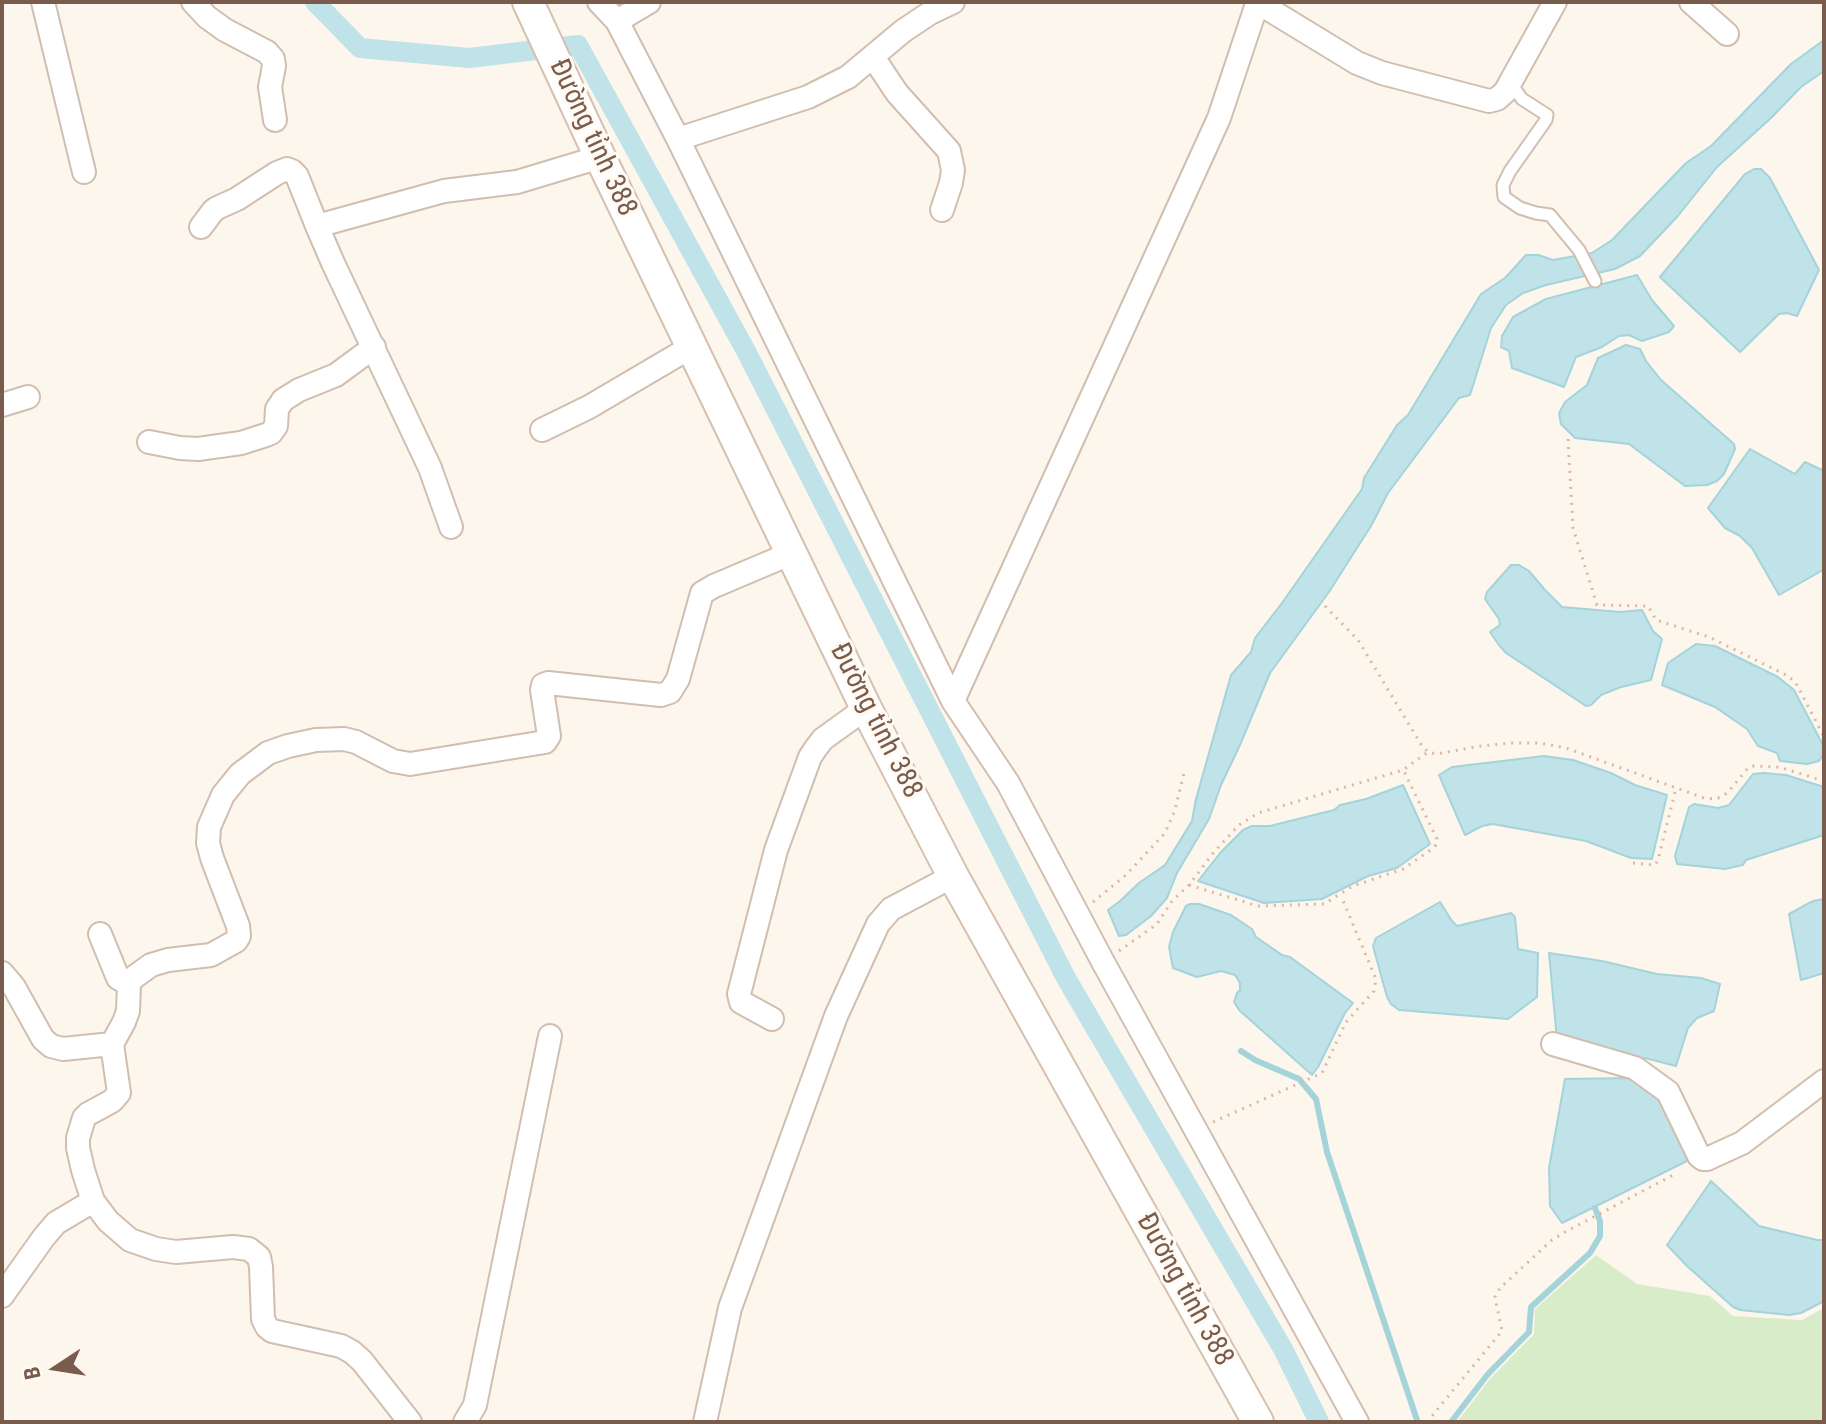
<!DOCTYPE html>
<meta charset="utf-8">
<style>
body{margin:0}
#map{position:relative;width:1826px;height:1424px;overflow:hidden;background:#fdf6ec;font-family:"Roboto Condensed",sans-serif}
canvas{display:block}
.frame{position:absolute;inset:0;border:4px solid #7a5c4d;pointer-events:none}
.north{position:absolute;left:16px;top:1328px;width:80px;height:80px;-webkit-text-stroke:6px #fffaf3;paint-order:stroke;rotate:258deg;font-size:22px;font-weight:700;line-height:32px;text-align:center;color:#7a5c4d}
.north::after{content:'';display:block;margin:auto;width:28px;height:36px;background:#7a5c4d;clip-path:polygon(50% 0,100% 100%,50% 72%,0 100%)}
</style>
<div id="map">
<canvas width="1826" height="1424"></canvas>
<div class="frame"></div>
<div class="north">B</div>
</div>
<script>
const ctx = document.querySelector('canvas').getContext('2d');
ctx.lineJoin = 'round';
function paint(path, color) { ctx.fillStyle = color; ctx.fill(path, 'evenodd'); }
const poly = rows => new Path2D(rows.map(r => 'M' + r).join(''));
function strokePath(path, color, width, dash) { ctx.strokeStyle = color; ctx.lineWidth = width; ctx.lineCap = dash ? 'butt' : 'round'; ctx.setLineDash(dash || []); ctx.stroke(path); }
function label(font, color, halo, rows, align = 'center') {
  ctx.font = font + ' "Roboto Condensed",sans-serif'; ctx.lineWidth = 6; ctx.setLineDash([]); ctx.textBaseline = 'middle'; ctx.strokeStyle = halo; ctx.fillStyle = color; for (const [text, x, y, turn = 0] of rows) {
    ctx.save(); ctx.translate(x, y); ctx.rotate((+turn || 0) * Math.PI / 180); ctx.textAlign = isNaN(turn) ? turn : align; if (halo) ctx.strokeText(text, 0, 0); ctx.fillText(text, 0, 0); ctx.restore();
  }
}
const green = poly([
 [1596,1255,1637,1284,1710,1296,1733,1316,1802,1320,1824,1308,1824,1422,1457,1422,1489,1380,1534,1334,1535,1309]
]);
const water = poly([
 [1824,40,1824,71,1801,87,1771,118,1717,167,1677,217,1640,256,1615,269,1546,285,1523,293,1506,305,1491,328,1470,395,1459,398,1388,493,1371,526,1329,592,1270,673,1240,745,1221,785,1209,819,1177,873,1167,898,1151,916,1126,935,1119,936,1108,910,1120,901,1139,883,1165,865,1192,821,1196,799,1231,675,1251,652,1255,638,1282,603,1362,489,1364,478,1397,425,1408,415,1481,294,1505,278,1526,255,1538,255,1553,260,1592,253,1612,240,1686,163,1711,146,1791,64,1824,40],
 [1754,169,1761,169,1770,178,1819,270,1797,316,1787,313,1779,314,1740,352,1660,277,1745,174,1754,169],
 [1637,275,1652,300,1674,326,1669,332,1642,341,1629,335,1619,336,1602,347,1576,357,1564,387,1512,368,1509,351,1501,347,1502,336,1513,317,1546,299,1637,275],
 [1626,345,1640,349,1646,361,1661,380,1734,444,1735,449,1724,474,1717,481,1707,485,1685,486,1629,444,1575,438,1561,424,1559,413,1565,402,1587,385,1598,358,1626,345],
 [1750,449,1795,474,1805,462,1824,471,1823,570,1779,595,1752,548,1740,536,1725,528,1708,508,1750,449],
 [1511,565,1519,565,1529,571,1545,590,1562,607,1620,612,1642,610,1653,631,1662,639,1651,680,1621,687,1601,695,1591,705,1586,706,1506,653,1499,645,1490,632,1500,625,1499,619,1485,599,1487,592,1511,565],
 [1696,644,1715,646,1778,677,1794,690,1824,747,1824,754,1819,761,1807,764,1780,761,1777,753,1758,746,1747,729,1715,707,1662,685,1668,663,1696,644],
 [1544,756,1573,760,1611,773,1635,785,1667,795,1652,859,1631,858,1586,841,1493,824,1482,826,1465,835,1439,775,1452,767,1544,756],
 [1764,773,1786,775,1824,787,1824,835,1746,860,1743,865,1725,869,1677,864,1675,856,1689,807,1694,804,1718,808,1729,805,1753,774,1764,773],
 [1403,785,1430,844,1397,868,1368,876,1322,899,1264,903,1198,881,1221,852,1243,830,1252,826,1270,826,1334,810,1340,805,1366,799,1403,785],
 [1824,899,1824,973,1801,980,1789,914,1813,901,1824,899],
 [1440,902,1452,921,1457,926,1511,913,1515,917,1518,949,1538,953,1537,997,1508,1019,1399,1010,1391,1004,1387,997,1373,946,1376,938,1440,902],
 [1190,904,1199,904,1231,915,1252,929,1256,937,1282,955,1290,957,1353,1003,1345,1013,1318,1067,1312,1075,1239,1010,1234,1002,1237,993,1240,990,1240,983,1235,975,1221,971,1197,977,1173,968,1169,947,1173,932,1186,906,1190,904],
 [1549,953,1602,961,1657,974,1701,978,1720,984,1714,1011,1697,1018,1688,1028,1676,1066,1645,1058,1623,1060,1557,1040,1549,953],
 [1633,1078,1660,1095,1691,1159,1562,1223,1550,1206,1549,1168,1565,1079,1633,1078],
 [1711,1181,1759,1226,1817,1240,1824,1240,1824,1301,1801,1313,1789,1315,1740,1310,1733,1307,1687,1266,1667,1245,1711,1181]
]);
const stream = poly([
 [1241,1051,1255,1060,1299,1079,1316,1099,1327,1152,1417,1420],
 [1451,1422,1488,1374,1529,1332,1531,1307,1590,1253,1600,1236,1600,1221,1595,1208]
]);
const canal = poly([
 [315,2,360,48,469,58,578,45,746,351,1066,978,1283,1349,1319,1422]
]);
const path = poly([
 [1568,439,1573,528,1597,605,1648,606,1656,620,1709,637,1788,676,1796,683,1824,737],
 [1325,606,1358,640,1422,746,1428,752,1436,754,1481,746,1511,743,1540,743,1566,748,1704,798,1716,799,1723,796,1729,791,1748,768,1754,766,1779,767,1824,781],
 [1633,863,1655,865,1658,860,1676,788],
 [1189,885,1258,906,1324,904,1353,886,1403,869,1429,851,1436,845,1437,839,1404,771],
 [1093,902,1126,875,1165,833,1175,810,1184,773],
 [1119,951,1157,924,1172,901,1189,885,1214,852,1239,825,1258,813,1403,770,1428,752],
 [1213,1122,1322,1073,1346,1022,1374,991,1376,979,1341,896],
 [1427,1422,1502,1331,1495,1297,1500,1288,1552,1240,1565,1232,1677,1173]
]);
const service = poly([
 [1514,88,1522,99,1547,115,1546,120,1510,171,1503,185,1504,197,1520,208,1536,213,1550,215,1579,250,1595,281]
]);
const minor = poly([
 [43,2,84,172],
 [193,2,207,17,225,30,267,52,273,59,274,66,270,87,275,120],
 [599,2,617,21,649,2],
 [1257,2,1357,63,1382,73,1489,101,1497,99,1505,92,1555,2],
 [1691,2,1727,34],
 [617,21,678,139,953,701,1008,783,1103,962,1357,1422],
 [873,57,897,93,949,151,953,170,951,183,942,210],
 [678,139,808,97,848,77,903,31,930,13,953,2],
 [317,226,333,263,430,468,451,527],
 [201,227,213,211,217,208,237,199,277,173,287,169,292,171,297,176,317,226,444,191,517,182,600,157],
 [2,405,28,397],
 [542,430,589,407,691,347],
 [149,442,180,448,198,449,241,443,266,435,271,433,276,426,277,409,283,400,299,390,336,375,374,347],
 [953,701,1219,118,1257,4],
 [100,934,118,978,129,984],
 [2,973,14,987,43,1039,51,1046,63,1049,112,1044],
 [772,1019,741,1002,739,994,776,850,810,757,816,748,823,739,866,708],
 [1553,1044,1635,1068,1668,1092,1699,1156,1703,1159,1707,1159,1742,1143,1824,1081],
 [2,1296,44,1237,56,1223,93,1201],
 [410,1422,362,1361,352,1352,341,1346,272,1331,267,1327,263,1319,261,1267,259,1257,249,1249,233,1247,176,1252,156,1249,130,1240,108,1221,93,1201,83,1170,78,1148,78,1138,84,1118,88,1114,112,1101,119,1093,112,1044,124,1022,128,1011,129,984,133,978,151,965,168,960,211,955,236,941,239,936,238,926,212,858,208,843,209,827,223,795,240,774,268,753,288,746,316,740,344,739,356,742,393,761,410,764,545,742,549,736,542,690,543,685,548,683,661,695,670,692,678,679,702,593,714,586,792,553],
 [465,1422,475,1405,550,1036],
 [705,1422,730,1308,836,1016,878,924,891,909,953,876]
]);
const secondary = poly([
 [528,2,600,157,866,708,953,876,1258,1422]
]);
const streetNames = [
 ["Đường tỉnh 388",592,138,65],
 ["Đường tỉnh 388",875,721,63],
 ["Đường tỉnh 388",1184,1290,61]
];
paint(green, '#d8ecc9');
paint(water, '#bfe3e8');
strokePath(water, '#a5d3da', 2);
strokePath(stream, '#a5d3da', 6);
strokePath(canal, '#bfe3e8', 20);
strokePath(service, '#d1beb0', 15);
strokePath(minor, '#d1beb0', 26);
strokePath(secondary, '#d6c0b0', 34);
strokePath(path, '#d9b8a5', 3, [2, 6]);
strokePath(service, '#fff', 11);
strokePath(minor, '#fff', 22);
strokePath(secondary, '#fff', 30);
label('28px', '#7a5c4d', '#fffaf3', streetNames);
</script>
